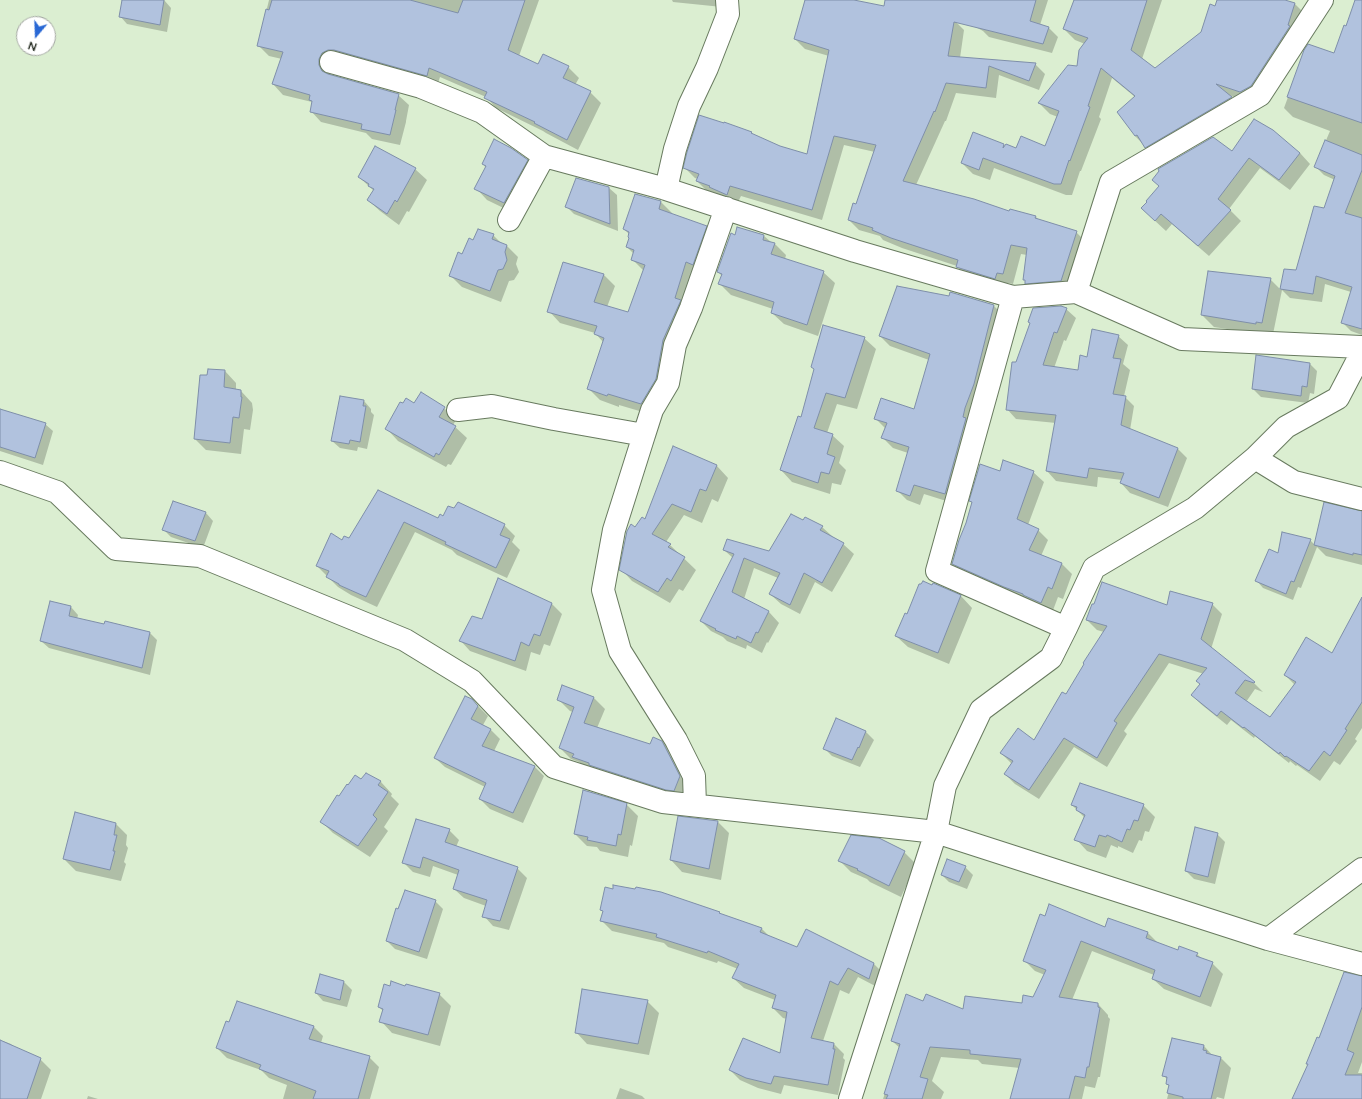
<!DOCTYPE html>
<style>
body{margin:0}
#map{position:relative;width:1362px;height:1099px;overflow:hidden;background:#dbeed1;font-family:Lato,sans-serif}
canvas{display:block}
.north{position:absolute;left:16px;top:16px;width:40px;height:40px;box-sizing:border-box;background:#fff;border:1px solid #a3a6a1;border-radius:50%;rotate:199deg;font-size:11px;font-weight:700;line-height:16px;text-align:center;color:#192015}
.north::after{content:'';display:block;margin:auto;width:14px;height:18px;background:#2968d5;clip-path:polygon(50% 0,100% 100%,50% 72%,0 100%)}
</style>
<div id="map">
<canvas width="1362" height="1099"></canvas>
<div class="north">N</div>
</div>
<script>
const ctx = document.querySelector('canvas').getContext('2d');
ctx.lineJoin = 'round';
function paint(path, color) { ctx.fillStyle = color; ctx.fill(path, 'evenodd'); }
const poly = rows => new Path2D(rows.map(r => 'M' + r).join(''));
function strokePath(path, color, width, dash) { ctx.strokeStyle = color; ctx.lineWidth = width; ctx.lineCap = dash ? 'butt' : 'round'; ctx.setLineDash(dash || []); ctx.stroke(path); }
const shadow = poly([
 [123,0,164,0,171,8,167,32,127,24,120,16],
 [269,0,539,0,519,56,538,66,568,67,579,78,575,85,590,92,601,103,578,150,546,133,543,131,496,108,486,97,440,77,437,86,329,70,329,76,398,95,409,105,406,121,406,122,400,145,372,139,366,133,321,122,311,111,312,102,283,95,273,84,282,59,269,56,258,45],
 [672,0,723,0,722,7,673,2],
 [806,0,857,0,857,2,954,20,964,30,960,58,1035,64,1045,74,1039,90,999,75,996,98,956,93,946,121,945,121,916,185,1010,212,1035,216,1040,221,1076,232,1086,242,1071,290,1036,293,1024,279,1027,255,1021,254,1013,284,1008,283,1006,288,967,277,957,266,902,248,883,240,880,236,859,230,849,220,856,205,875,152,844,145,822,220,741,196,737,204,707,191,697,181,698,179,695,178,685,168,751,132,755,136,779,147,808,155,829,56,805,49,795,39],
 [938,0,1048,0,1040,25,1049,28,1058,37,1052,53,989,37,983,31,947,12],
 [1075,0,1162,0,1142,59,1155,69,1201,32,1219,0,1281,0,1295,4,1306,15,1251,103,1228,95,1242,108,1157,158,1135,136,1135,97,1112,78,1099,117,1101,119,1081,171,1080,171,1072,195,1066,195,994,168,990,180,973,174,962,163,973,134,1017,150,1046,147,1058,117,1050,114,1039,103,1068,66,1078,67,1085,44,1075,40,1064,29],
 [1356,0,1362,0,1362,335,1351,331,1342,322,1351,292,1325,284,1322,302,1290,298,1282,290,1273,334,1267,335,1214,327,1202,315,1270,279,1281,290,1285,270,1297,271,1325,209,1335,180,1324,175,1315,166,1330,131,1293,117,1284,108,1305,51,1334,55,1347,27],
 [1233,153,1300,153,1310,164,1290,190,1260,168,1229,209,1241,221,1209,256,1172,224,1166,231,1153,219],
 [527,161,539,172,516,214,487,200,476,188,486,168,483,164],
 [415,169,427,180,409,212,407,211,399,225,380,211,368,200,374,191,359,177],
 [609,188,617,195,618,231,574,214,566,206],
 [661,202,672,213,672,215,706,227,718,238,653,415,619,405,619,407,600,400,589,389,604,343,595,333,560,323,549,311,603,274,615,286,607,307,629,313,644,271,632,259,634,254,627,247,630,238,630,235,624,229],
 [493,235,501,243,507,246,518,257,516,264,519,272,514,280,509,281,501,302,462,287,450,275,473,241],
 [735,236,764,236,771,242,774,243,786,255,785,259,823,272,835,283,818,336,784,324,772,313,773,309,731,295,720,284,722,276,718,272],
 [951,293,994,306,1004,316,956,504,924,494,920,505,907,500,897,490,908,453,893,448,883,438,886,429,875,418,915,411,929,360,890,346,880,336,950,297],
 [1066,309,1076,318,1066,341,1064,340,1054,368,1079,371,1088,358,1118,336,1128,345,1123,364,1130,370,1124,396,1134,406,1130,430,1178,449,1187,458,1168,507,1130,493,1121,483,1122,480,1098,477,1097,487,1056,481,1047,471,1056,423,1016,419,1007,409,1017,363],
 [864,338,876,349,857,409,837,404,827,433,832,435,844,446,839,463,846,470,841,485,832,483,830,494,792,482,781,470,802,418,815,370,812,367],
 [1310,364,1317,371,1314,394,1310,393,1308,403,1261,397,1253,389],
 [225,371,236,383,236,390,241,391,252,403,253,410,250,430,244,429,241,454,206,450,195,439,208,376],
 [421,393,444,408,456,420,453,425,467,438,451,465,448,464,446,467,398,441,387,429,415,405],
 [364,401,371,409,371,412,374,415,367,449,358,447,357,451,340,448,332,441],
 [0,410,45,424,53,431,43,465,0,451],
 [674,447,717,466,728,478,718,502,712,499,702,523,684,515,666,542,670,545,696,570,683,591,679,589,670,603,632,581,621,569,636,529,645,520],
 [1000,472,1033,472,1044,482,1028,525,1038,530,1048,540,1041,556,1062,564,1072,574,1063,599,1058,597,1052,613,963,574,953,564,972,503,970,501],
 [379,491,438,519,443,517,455,509,458,503,504,525,515,536,512,542,520,550,507,578,457,555,452,550,415,532,377,607,351,595,338,587,317,566,342,541,349,540],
 [173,502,206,513,213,521,203,548,171,537,164,530],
 [1362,512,1362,565,1326,556,1317,547,1301,588,1298,587,1293,600,1263,588,1257,581,1278,554,1310,540,1315,545],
 [804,522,822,527,833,537,843,544,854,554,832,592,815,582,800,614,781,604,770,594,778,578,754,568,744,599,769,612,779,623,768,643,767,642,762,653,747,645,746,649,727,641,723,637,711,631,701,621,733,558,724,550,770,552],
 [499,579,552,604,562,614,550,646,544,644,540,655,531,652,526,671,470,651,460,640,482,620],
 [933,584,961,596,972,608,949,664,908,647,896,636,908,615],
 [1212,604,1222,614,1211,649,1254,683,1263,692,1255,689,1246,702,1270,719,1295,685,1285,675,1332,654,1362,624,1362,728,1355,739,1357,741,1340,765,1334,761,1320,781,1297,765,1296,766,1290,761,1289,763,1255,736,1254,738,1231,720,1227,725,1202,705,1192,695,1201,684,1204,674,1169,663,1124,731,1127,734,1107,767,1074,747,1039,799,1015,784,1005,774,1012,764,1001,753,1035,742,1066,695,1104,632,1097,630,1087,620,1167,606],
 [71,607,78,615,77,619,105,625,150,633,157,640,150,675,49,648,41,641],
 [594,698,605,709,597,728,651,745,661,741,673,753,691,788,686,801,585,768,579,762,571,759,560,748,573,712,570,711,559,700],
 [471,699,488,716,483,725,490,729,500,739,494,751,535,767,544,776,523,823,490,809,480,799,485,787,445,767,435,758],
 [837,719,866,732,874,740,860,767,832,756,825,749],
 [367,774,381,782,392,794,391,796,399,804,384,827,388,831,370,857,333,833,321,821,349,787,361,781],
 [626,804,638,816,632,846,630,845,628,857,600,851,597,847,587,846,575,834],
 [1072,805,1143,805,1155,817,1149,832,1145,831,1142,841,1139,840,1133,853,1118,846,1118,848,1111,845,1106,858,1087,851,1076,839,1084,817],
 [718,822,729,833,721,880,682,872,671,860],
 [116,824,127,835,126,845,128,848,124,862,126,864,121,881,76,871,64,859],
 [449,830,459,840,456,847,517,868,527,878,509,930,493,926,484,916,486,906,464,898,454,889,458,875,433,866,430,877,413,872,403,862],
 [1217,834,1225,842,1215,884,1194,879,1186,871],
 [904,852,916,864,901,897,870,882,867,879,851,872,839,860],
 [965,867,973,875,967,889,949,882,942,875],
 [661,893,719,913,721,915,762,929,770,937,797,948,806,931,874,964,884,974,879,988,858,977,849,994,840,990,823,1041,834,1044,844,1054,843,1058,845,1060,838,1095,784,1085,781,1094,758,1088,740,1080,730,1070,780,1054,787,1019,783,1018,773,1008,775,1000,744,988,733,978,738,969,718,961,717,963,668,947,664,943,612,931,601,920,604,912,601,909],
 [435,901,443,909,427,959,395,949,387,941],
 [1105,928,1148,933,1159,944,1178,951,1197,954,1203,960,1212,963,1223,974,1211,1007,1164,989,1153,979,1154,975,1092,951,1072,1000,1098,1004,1108,1015,1108,1017,1110,1019,1100,1077,1098,1077,1095,1088,1085,1086,1082,1099,1011,1099,1020,1068,982,1064,978,1060,941,1057,932,1081,944,1092,941,1099,883,1099,900,1048,892,1041,924,1002,964,1011,1023,1004,1033,998,1045,975,1035,971,1025,961],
 [321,975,344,982,352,990,347,1007,323,1001,316,993],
 [1362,978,1362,1062,1358,1073,1362,1073,1362,1099,1293,1099,1319,1040],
 [390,987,406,987,439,994,451,1006,440,1046,392,1033,381,1021,383,1011,379,1007],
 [647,1001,659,1013,649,1055,587,1044,576,1032],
 [238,1002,314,1027,323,1036,321,1043,369,1057,379,1067,370,1099,283,1099,287,1085,269,1078,261,1070,227,1058,217,1048,230,1023],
 [1173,1039,1204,1046,1214,1057,1221,1058,1231,1068,1224,1099,1217,1097,1216,1099,1167,1099,1170,1087,1167,1084,1168,1080,1163,1075],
 [0,1040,11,1044,14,1048,40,1059,51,1070,41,1099,0,1099],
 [620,1088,642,1096,645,1099,616,1099],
 [88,1096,98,1099,87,1099]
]);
const building = poly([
 [122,0,164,0,160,25,119,17,122,0],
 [272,0,410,0,458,13,463,0,525,0,508,50,538,64,543,54,569,66,563,78,591,91,567,140,534,123,535,122,484,98,487,92,429,68,427,76,334,50,328,50,322,53,319,59,319,65,322,71,328,74,399,94,395,110,396,110,390,135,361,129,362,124,310,112,312,101,309,100,310,95,272,84,283,52,257,46,266,9,269,10,272,0],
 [805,0,854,0,884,6,885,0,1036,0,1030,21,1049,27,1043,44,954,22,948,56,1036,63,1029,81,989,66,986,88,946,83,935,112,934,111,903,181,974,199,1009,211,1010,209,1036,216,1035,218,1077,231,1061,281,1025,284,1025,280,1023,280,1027,248,1011,245,1003,274,997,273,995,279,956,267,958,260,891,238,872,230,873,228,848,220,853,203,856,204,876,145,834,136,812,210,730,186,727,195,709,187,710,186,696,181,699,174,683,168,687,152,699,115,724,123,724,122,752,132,751,133,780,146,807,154,829,50,794,39,805,0],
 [1074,0,1147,0,1131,50,1155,68,1201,32,1210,4,1215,6,1217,0,1285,0,1295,3,1288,25,1290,26,1251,86,1240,92,1216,84,1232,97,1145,148,1137,135,1135,136,1117,112,1135,96,1101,68,1088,106,1090,107,1070,161,1069,160,1061,184,1054,184,983,158,979,170,961,163,973,132,1004,144,1003,148,1006,144,1016,148,1021,136,1045,146,1059,111,1038,103,1068,65,1077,66,1079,50,1088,38,1063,29,1074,0],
 [1355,0,1362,0,1362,123,1287,97,1304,50,1308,44,1334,53,1344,25,1346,26,1355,0],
 [1254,119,1273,130,1300,153,1279,180,1249,158,1218,199,1231,210,1198,246,1161,214,1155,221,1141,208,1147,202,1146,201,1159,186,1152,180,1159,171,1158,169,1213,137,1232,151,1254,119],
 [494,139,511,148,528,160,504,203,474,189,486,166,482,164,494,139],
 [1325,140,1362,155,1362,170,1345,213,1362,218,1362,329,1341,323,1352,287,1316,276,1313,294,1280,289,1284,269,1296,270,1314,206,1324,208,1335,176,1314,167,1325,140],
 [375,146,416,168,397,202,395,200,387,214,367,200,374,189,368,186,369,184,358,177,375,146],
 [576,178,609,187,610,224,565,207,576,178],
 [635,194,661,201,659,209,707,226,693,265,686,262,675,298,681,300,663,340,656,379,641,404,608,394,607,396,587,389,604,338,594,334,597,326,547,312,563,262,604,274,594,302,628,312,645,265,631,260,634,250,626,247,629,238,628,237,629,232,623,229,635,194],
 [737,227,764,235,763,240,775,243,771,254,824,271,807,325,771,313,774,302,718,284,722,274,717,272,731,233,735,235,737,227],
 [478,229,494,234,492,239,507,245,505,252,507,260,503,269,498,270,490,291,449,276,458,252,462,254,469,238,473,240,478,229],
 [1208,271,1271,278,1262,323,1256,322,1256,324,1201,315,1208,271],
 [897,286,949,296,950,292,994,305,974,384,965,408,963,417,966,418,945,494,914,485,910,496,896,491,909,447,881,438,887,423,874,419,881,398,914,409,930,354,879,336,897,286],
 [1061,306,1067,308,1057,333,1054,332,1043,365,1078,370,1080,355,1087,357,1092,329,1119,335,1113,358,1121,359,1113,394,1126,396,1121,425,1178,448,1159,498,1120,483,1124,473,1089,468,1087,478,1046,471,1056,415,1006,410,1012,362,1016,362,1030,323,1028,322,1033,308,1061,306],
 [823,325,865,337,845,398,826,393,814,428,833,434,827,454,835,457,829,474,821,472,818,483,780,470,798,416,801,417,814,369,811,367,823,325],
 [1256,355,1310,363,1307,387,1302,386,1301,396,1252,389,1256,355],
 [208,369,225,370,224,387,241,390,241,397,242,397,239,418,233,417,230,443,194,439,200,375,207,375,208,369],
 [421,392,445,407,439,417,456,426,439,455,436,453,434,457,385,429,400,402,403,403,406,398,414,403,421,392],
 [340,396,364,400,363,406,366,406,360,442,350,440,349,444,331,441,340,396],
 [0,409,46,423,35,458,0,447,0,409],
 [673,446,717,465,706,491,700,489,691,512,672,504,652,534,671,544,668,547,685,557,671,581,667,578,658,592,619,570,627,531,631,524,635,527,642,517,645,519,673,446],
 [1003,460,1034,471,1017,519,1039,529,1029,550,1062,563,1052,589,1048,587,1041,603,1023,595,1023,594,1004,587,952,564,959,540,966,523,972,502,969,501,980,464,1000,471,1003,460],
 [378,490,438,518,440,514,443,516,448,506,454,508,458,502,505,524,500,535,510,539,496,568,445,544,446,542,404,522,366,597,339,585,339,584,326,577,329,571,316,566,331,533,342,540,344,536,349,538,378,490],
 [173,501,206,512,195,541,162,530,173,501],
 [1324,502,1362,511,1362,555,1353,553,1353,555,1314,545,1324,502],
 [791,514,803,520,805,517,823,526,820,530,844,543,822,583,804,573,790,605,769,594,780,573,744,558,732,592,769,611,758,633,756,632,751,643,737,636,736,639,715,630,716,629,700,621,734,554,723,550,727,539,769,551,791,514],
 [1282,532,1311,539,1294,582,1291,581,1286,594,1255,581,1269,549,1278,553,1282,532],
 [498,578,552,603,540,636,534,634,529,646,521,642,515,661,459,641,472,616,482,619,498,578],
 [923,581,932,585,933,583,961,595,938,653,895,636,905,613,907,614,919,584,921,584,923,581],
 [1102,582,1167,605,1170,591,1213,603,1201,639,1255,682,1254,683,1245,680,1235,693,1270,717,1296,682,1284,675,1306,637,1332,653,1362,597,1362,702,1345,729,1347,730,1330,756,1324,751,1309,771,1286,756,1285,757,1280,752,1279,754,1244,727,1243,728,1221,711,1217,716,1191,695,1200,684,1196,681,1207,668,1159,654,1114,721,1117,723,1097,758,1064,738,1029,790,1004,774,1013,761,1000,753,1018,728,1034,740,1062,692,1066,694,1084,664,1083,663,1107,626,1086,620,1092,604,1094,604,1102,582],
 [50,601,71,606,69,616,104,624,105,621,150,632,142,668,40,641,50,601],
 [562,685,594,697,584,723,650,744,653,737,662,741,680,776,674,791,666,790,589,765,589,763,572,757,574,754,559,748,574,707,557,700,562,685],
 [465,696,472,699,478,706,471,719,491,729,482,746,535,766,513,813,479,799,486,783,434,758,465,696],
 [836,718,866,731,859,748,858,747,852,760,823,749,836,718],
 [366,773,381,781,378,785,388,792,373,815,377,819,358,846,320,822,337,795,339,796,347,784,348,785,355,775,361,779,366,773],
 [1080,783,1144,804,1138,821,1134,820,1130,830,1127,829,1122,842,1107,835,1106,837,1099,835,1095,847,1074,840,1085,815,1076,810,1077,807,1071,805,1080,783],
 [583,790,627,803,621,835,618,834,616,846,587,840,588,837,574,834,583,790],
 [75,812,116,823,114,835,117,835,113,851,115,851,110,870,63,859,75,812],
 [678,816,718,821,709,869,670,860,678,816],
 [416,819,450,829,445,842,518,867,500,921,482,917,487,900,453,889,459,870,423,857,420,868,402,863,416,819],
 [1195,827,1218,833,1208,877,1185,871,1195,827],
 [851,835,879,838,905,851,889,886,857,870,858,869,838,861,851,835],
 [947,859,966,866,959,882,941,875,947,859],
 [613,885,635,889,636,887,661,892,720,912,719,913,762,928,760,932,797,947,806,929,874,963,869,979,848,968,838,985,830,981,811,1038,834,1043,833,1049,835,1049,828,1085,774,1076,771,1084,746,1078,729,1070,743,1038,780,1053,787,1012,772,1008,776,995,732,978,739,964,708,951,707,953,656,937,657,934,600,921,603,911,600,910,605,887,613,889,613,885],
 [405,890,436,900,419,952,386,941,396,908,398,909,405,890],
 [1049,904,1105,927,1108,918,1148,932,1146,938,1178,950,1179,946,1198,953,1196,956,1213,962,1200,997,1152,979,1155,970,1081,941,1059,997,1098,1003,1098,1007,1100,1008,1089,1067,1087,1067,1085,1078,1075,1076,1069,1099,1010,1099,1021,1059,970,1054,970,1050,930,1047,920,1077,928,1079,922,1099,886,1099,888,1095,884,1094,900,1044,891,1041,906,994,923,1001,926,994,963,1009,965,996,1022,1003,1023,995,1033,997,1046,970,1023,961,1040,914,1045,916,1049,904],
 [1344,972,1362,976,1362,1007,1347,1050,1354,1053,1345,1075,1362,1075,1362,1099,1292,1099,1308,1064,1306,1064,1317,1037,1319,1038,1344,972],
 [320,974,344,981,340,1000,315,993,320,974],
 [391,981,405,986,406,984,440,993,428,1035,379,1022,383,1009,378,1007,384,984,390,986,391,981],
 [582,989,648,1000,638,1044,575,1033,582,989],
 [237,1001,314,1026,309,1039,370,1056,358,1099,313,1099,316,1091,259,1069,261,1065,216,1048,226,1021,229,1022,237,1001],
 [1172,1038,1204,1045,1203,1050,1207,1051,1206,1053,1221,1057,1211,1099,1183,1099,1183,1097,1167,1093,1169,1085,1166,1084,1167,1077,1162,1076,1172,1038],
 [0,1040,41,1058,27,1099,0,1099,0,1040]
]);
const minor = poly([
 [331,62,421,87,482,112,544,156],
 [666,189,675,149,689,106,707,68,728,14,727,0],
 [509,220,544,156,666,189,855,251,1013,297,1076,292,1182,339,1362,347],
 [1076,292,1111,182,1260,95,1322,0],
 [1013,297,937,571,1066,628],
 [458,410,492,406,554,419,644,435,652,410,668,383,675,345,691,308,726,208],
 [644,435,614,530,603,590,620,651,676,740,694,776,695,805],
 [1255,458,1294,482,1362,499],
 [0,472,57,492,116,549,200,556,405,640,472,681,554,767,663,802,936,832,1268,939,1362,964],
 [1268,939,1362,869],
 [850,1099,936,832,945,786,981,710,1051,658,1066,628,1094,568,1195,508,1255,458,1286,427,1338,398,1362,352]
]);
paint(shadow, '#0003');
paint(building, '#b1c2de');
strokePath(building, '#7e8ea9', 1);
strokePath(minor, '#687a5f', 24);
strokePath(minor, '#fff', 22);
</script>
